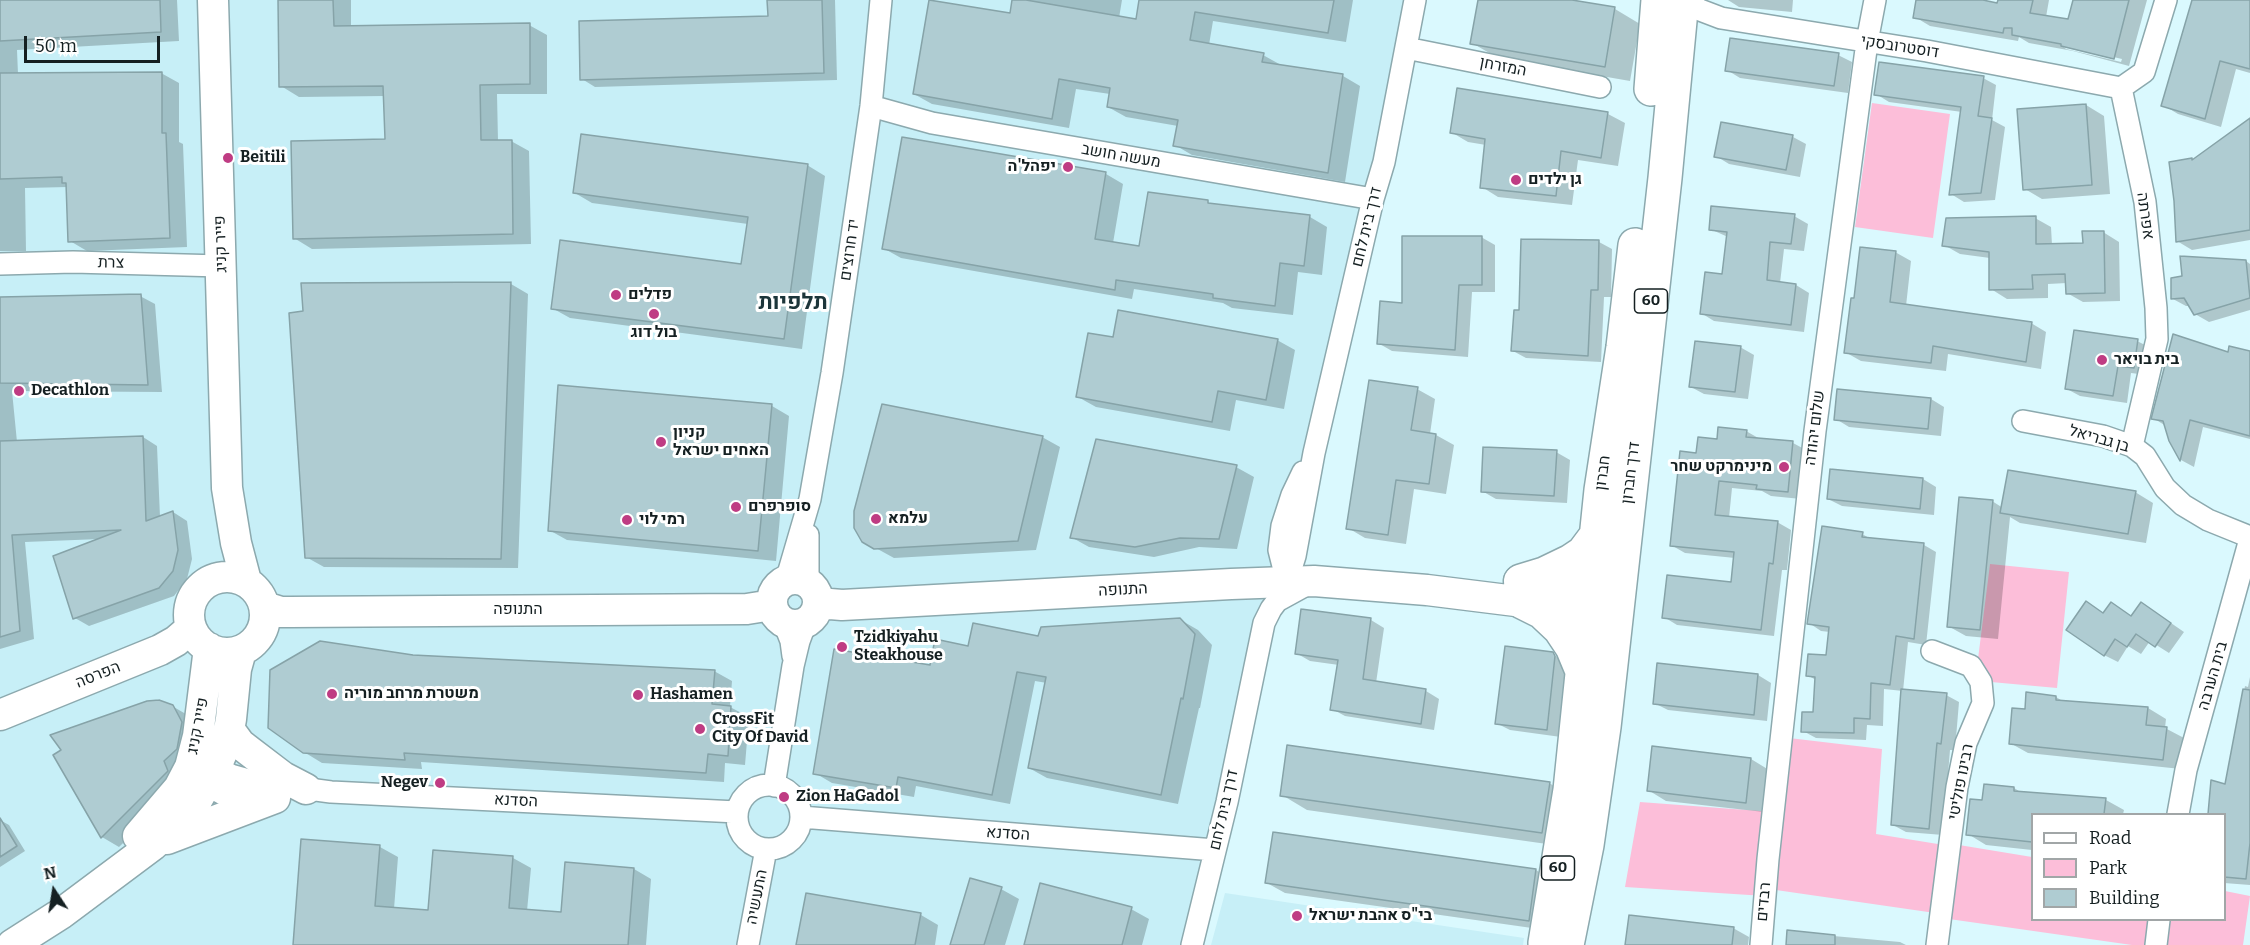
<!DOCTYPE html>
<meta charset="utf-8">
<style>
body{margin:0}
#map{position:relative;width:2250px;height:945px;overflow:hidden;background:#daf9fe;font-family:Bitter,serif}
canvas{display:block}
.legend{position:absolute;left:2031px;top:813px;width:195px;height:108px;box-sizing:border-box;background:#fff;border:2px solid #a1a6a7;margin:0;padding:8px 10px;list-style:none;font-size:18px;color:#152022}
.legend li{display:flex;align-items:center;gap:12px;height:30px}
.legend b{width:30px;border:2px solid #a1a6a7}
.north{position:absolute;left:24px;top:861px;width:60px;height:60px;-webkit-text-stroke:4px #fff;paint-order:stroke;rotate:348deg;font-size:16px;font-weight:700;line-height:24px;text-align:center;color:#152022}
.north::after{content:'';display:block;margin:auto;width:21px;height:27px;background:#152022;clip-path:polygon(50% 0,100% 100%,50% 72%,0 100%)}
.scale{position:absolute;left:24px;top:36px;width:136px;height:27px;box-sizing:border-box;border:3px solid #152022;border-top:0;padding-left:8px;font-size:18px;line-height:21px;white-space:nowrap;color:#152022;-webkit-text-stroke:4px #fff;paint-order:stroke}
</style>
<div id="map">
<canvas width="2250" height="945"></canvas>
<ul class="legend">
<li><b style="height:8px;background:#fff"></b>Road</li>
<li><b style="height:16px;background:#fcbed9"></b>Park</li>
<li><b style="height:16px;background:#afccd2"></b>Building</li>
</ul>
<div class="north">N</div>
<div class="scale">50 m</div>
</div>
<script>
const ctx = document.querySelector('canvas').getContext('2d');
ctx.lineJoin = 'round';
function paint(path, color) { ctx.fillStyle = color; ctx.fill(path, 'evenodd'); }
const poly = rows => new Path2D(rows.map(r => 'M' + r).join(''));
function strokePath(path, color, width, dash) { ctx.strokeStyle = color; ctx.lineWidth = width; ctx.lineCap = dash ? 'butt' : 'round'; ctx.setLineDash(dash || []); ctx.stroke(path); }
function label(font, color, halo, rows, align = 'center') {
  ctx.font = font + ' Bitter,Heebo,serif'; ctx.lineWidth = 6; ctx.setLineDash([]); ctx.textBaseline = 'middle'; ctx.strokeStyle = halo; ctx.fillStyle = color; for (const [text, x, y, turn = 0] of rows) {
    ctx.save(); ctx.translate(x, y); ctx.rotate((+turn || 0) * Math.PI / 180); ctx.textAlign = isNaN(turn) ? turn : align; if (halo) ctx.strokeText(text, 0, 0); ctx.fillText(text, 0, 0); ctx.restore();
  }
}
const built = poly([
 [0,0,1410,0,1368,202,1254,675,1192,945,0,945],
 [1225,893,1524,938,1523,945,1211,945]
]);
const green = poly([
 [1872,103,1950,114,1933,238,1855,227],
 [1990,564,2069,572,2057,688,1991,682,1978,659],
 [1789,738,1882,749,1876,834,1944,845,1935,913,1776,890],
 [1640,802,1773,812,1765,896,1625,887],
 [1959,845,2032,857,2032,920,2152,920,2148,945,2132,945,1949,919],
 [2225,891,2250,896,2243,945,2163,945,2166,920,2224,920]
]);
const shadow = poly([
 [0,0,177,0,179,41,17,50,18,74,161,73,179,83,179,142,183,144,187,247,87,251,70,241,68,187,25,188,26,251,0,251],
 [280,0,351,0,351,27,529,25,547,35,547,94,497,94,498,141,511,141,529,151,531,244,312,249,294,238,386,140,385,96,299,97,281,86],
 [769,0,835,0,837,80,595,87,582,79,769,17],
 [1014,0,1122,0,1119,18,1137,21,1140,0,1353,0,1346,42,1213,21,1209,45,1263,55,1281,65,1343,76,1360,86,1345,182,1192,155,1175,145,1178,126,1126,117,1108,107,1110,94,1076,89,1069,128,932,104,914,94,1011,15],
 [1479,0,1563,0,1615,9,1640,24,1630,81,1498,58,1472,43],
 [1728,0,1793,0,1792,12,1739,7],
 [1918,0,1978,0,1999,4,1999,0,2049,0,2046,17,2069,21,2074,0,2147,0,2129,66,2073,51,2029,43,2019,37,2018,41,1930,26,1915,17],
 [2062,45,2122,59,2121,62,2066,49],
 [2192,0,2250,0,2250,73,2236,69,2221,127,2178,114,2163,105],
 [1838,55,1852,62,1848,93,1740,78,1727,70],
 [1983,78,1996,85,1992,120,2005,127,1995,200,1964,202,1951,194,1962,112,1889,102,1876,94],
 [1458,90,1608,114,1625,123,1618,166,1578,160,1572,205,1498,197,1482,187,1486,145,1468,142,1451,132],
 [2086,105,2104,116,2110,194,2042,199,2025,189],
 [2250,120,2250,240,2192,250,2177,241,2176,201,2171,163,2194,161],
 [1793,137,1806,144,1800,177,1729,164,1716,156],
 [807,165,825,176,802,349,570,318,552,308,742,266,748,224,592,203,575,193],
 [1106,174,1123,184,1113,243,1141,248,1207,202,1213,205,1310,217,1327,227,1322,275,1298,272,1293,315,1232,308,1223,303,1134,289,1132,299,901,258,883,248],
 [1794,216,1808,224,1804,251,1784,249,1780,283,1796,285,1809,293,1804,332,1714,321,1701,313,1724,276,1728,237,1710,229],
 [2035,218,2051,227,2052,245,2084,244,2103,232,2119,242,2120,301,2083,302,2067,293,2067,283,2048,284,2048,298,2007,299,1991,289,1990,258,1960,254,1944,245],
 [1481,237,1495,245,1495,292,1472,292,1468,357,1392,351,1378,343],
 [1599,242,1612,249,1611,297,1604,297,1601,362,1526,358,1513,351,1521,312],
 [1895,252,1911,261,1906,306,2031,323,2046,332,2041,369,1948,354,1946,371,1861,361,1845,352,1856,300],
 [2246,261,2250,264,2250,310,2209,322,2195,314,2190,306,2186,306,2173,299],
 [511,284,528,294,518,568,324,567,306,557],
 [140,296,155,304,162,392,12,391,17,442,143,437,157,446,160,517,173,512,187,521,192,559,187,579,174,596,89,626,75,618,100,539,25,542,34,639,0,649,0,299],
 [1114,339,1277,340,1295,350,1284,409,1236,400,1230,431,1096,407,1078,397],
 [2137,341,2151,348,2147,375,2131,373,2127,403,2080,396,2067,389],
 [1740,347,1754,355,1748,399,1704,394,1691,387],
 [2250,353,2250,439,2203,427,2194,467,2181,460,2170,440,2166,426,2153,418,2229,354],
 [1417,389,1435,399,1430,434,1436,435,1454,445,1446,494,1414,489,1406,544,1365,538,1348,528],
 [1839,390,1931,399,1944,407,1941,436,1849,427,1836,419],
 [772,406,789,416,776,561,567,540,549,530],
 [1746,431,1760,439,1793,443,1806,450,1801,499,1771,496,1762,491,1732,488,1729,518,1777,522,1791,530,1787,570,1782,570,1774,636,1677,625,1664,617,1732,584,1735,558,1685,553,1671,545,1698,454,1718,440],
 [1042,437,1060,447,1036,550,894,558,863,541],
 [1556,452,1570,460,1567,503,1496,499,1482,491],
 [1236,467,1254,477,1237,549,1199,547,1154,557,1089,547,1071,537],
 [1831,470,1923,479,1936,487,1934,515,1842,506,1828,499],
 [2135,492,2153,503,2146,543,2020,523,2010,517,1998,639,1966,636,1948,626,1992,501,2003,508],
 [1862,534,1871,539,1924,545,1936,552,1926,645,1908,642,1903,691,1946,695,1959,702,1955,750,1950,750,1943,835,1906,832,1893,825,1903,691,1884,689,1883,726,1867,725,1866,740,1816,738,1803,731,1815,714,1816,680,1807,675,1827,657,1830,632,1821,631,1809,623],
 [2087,603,2105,614,2132,617,2155,612,2184,632,2169,653,2150,641,2141,654,2128,646,2118,662,2104,655],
 [1179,619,1198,630,1212,645,1200,708,1199,708,1178,804,1047,778,1029,768,1047,683,1035,681,1010,804,916,786,914,797,832,783,815,773,931,667,969,648],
 [1371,620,1384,628,1376,683,1426,691,1439,699,1434,730,1345,716,1332,709,1339,665,1310,661,1296,653],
 [1552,654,1566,662,1569,667,1561,737,1510,730,1496,723],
 [413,657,714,671,732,681,730,707,749,717,745,765,725,763,724,782,421,762,422,769,322,763,304,752],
 [1659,665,1758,675,1771,683,1767,721,1668,710,1654,703],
 [2250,677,2250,885,2224,883,2224,814,2210,814,2213,782,2226,786,2245,686,2248,687],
 [2056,697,2064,702,2148,708,2166,719,2165,728,2184,738,2181,769,2028,753,2010,743,2026,711],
 [172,706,191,717,185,783,119,847,102,837],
 [1751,759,1769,770,1764,812,1666,801,1648,790],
 [1549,783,1575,798,1568,847,1307,810,1282,795],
 [2014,788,2022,793,2106,800,2124,810,2123,814,2032,814,2032,850,1986,845,1968,834,1984,802],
 [0,820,9,825,25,851,0,867],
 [380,847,398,857,394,909,429,911,513,858,531,868,527,911,562,914,634,869,651,879,646,945,294,945],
 [1536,870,1553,881,1546,930,1285,893,1267,883],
 [1001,889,1019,899,1005,945,952,945],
 [1131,909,1149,919,1142,945,1025,945],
 [921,915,938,925,935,945,798,945],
 [1733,928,1749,937,1748,945,1627,945],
 [1789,932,1900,942,1906,945,1787,945]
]);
const building = poly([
 [0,0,160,0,161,32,0,41,0,0],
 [278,0,333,0,334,26,530,23,530,84,480,85,481,140,512,140,513,234,293,239,291,141,385,139,383,86,279,87,278,0],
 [767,0,822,0,824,73,580,80,579,21,768,16,767,0],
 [929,0,1010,13,1012,0,1026,0,1136,19,1139,0,1334,0,1328,33,1195,12,1190,40,1264,53,1262,62,1343,74,1328,173,1173,146,1178,120,1107,107,1110,88,1059,79,1052,119,913,94,929,0],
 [1478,0,1572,0,1615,7,1605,67,1470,44,1478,0],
 [1916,0,1983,0,1997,3,1998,0,2033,0,2030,13,2068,19,2073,0,2129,0,2114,59,2061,46,2061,44,2012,35,2012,28,2004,28,2003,33,1913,18,1916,0],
 [2192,0,2250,0,2250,69,2220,61,2205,119,2161,106,2192,0],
 [1730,38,1839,53,1834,86,1725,71,1730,38],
 [1879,62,1984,76,1978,116,1992,118,1981,193,1949,195,1961,107,1874,95,1879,62],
 [162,72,162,133,166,133,170,238,68,242,66,183,62,183,62,177,0,179,0,73,162,72],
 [1457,88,1608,112,1601,158,1561,151,1556,196,1480,188,1485,139,1450,133,1457,88],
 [2086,104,2092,185,2023,190,2017,109,2086,104],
 [2250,118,2250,230,2176,242,2174,201,2169,162,2192,158,2192,160,2250,118],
 [1721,122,1793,135,1786,170,1714,157,1721,122],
 [581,134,808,164,784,339,551,309,560,240,741,264,748,217,573,193,581,134],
 [902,137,1106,172,1095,239,1139,246,1148,192,1208,200,1208,203,1310,215,1304,266,1280,263,1275,306,1213,298,1213,294,1116,280,1115,290,882,249,902,137],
 [1711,206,1795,214,1791,244,1770,242,1767,280,1796,284,1791,325,1700,314,1705,272,1722,274,1727,232,1709,230,1711,206],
 [2036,216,2036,244,2083,243,2082,231,2104,231,2105,293,2066,294,2065,274,2032,275,2033,289,1989,290,1989,252,1942,246,1946,218,2036,216],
 [1402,236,1482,236,1482,285,1459,285,1455,350,1377,344,1380,301,1402,303,1402,236],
 [1521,239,1599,240,1598,290,1591,290,1588,356,1511,351,1514,310,1519,310,1521,239],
 [1860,247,1896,251,1890,302,2032,322,2026,362,1933,346,1931,363,1844,353,1851,298,1854,298,1860,247],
 [2180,256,2246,260,2250,298,2194,315,2184,298,2171,299,2171,278,2182,276,2180,256],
 [511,282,501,559,305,558,289,313,303,311,301,283,511,282],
 [141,294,148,385,0,383,0,297,141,294],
 [1118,310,1278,339,1266,400,1218,391,1212,422,1076,397,1088,333,1113,337,1118,310],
 [2074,330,2138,339,2134,368,2118,366,2113,396,2065,389,2074,330],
 [2173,334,2228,352,2229,346,2250,351,2250,436,2190,420,2180,461,2169,441,2163,421,2151,419,2173,334],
 [1695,341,1741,346,1735,392,1689,387,1695,341],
 [1369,380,1418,387,1411,430,1436,434,1429,484,1396,480,1388,535,1346,529,1369,380],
 [558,385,772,404,758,551,548,531,558,385],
 [1837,389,1931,398,1928,429,1834,420,1837,389],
 [882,404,1043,436,1018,541,874,549,862,542,854,528,854,511,882,404],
 [1718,427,1747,430,1746,437,1793,441,1788,492,1756,489,1757,485,1719,481,1715,515,1778,521,1773,564,1769,563,1761,630,1662,618,1667,575,1731,582,1734,552,1670,546,1680,451,1696,453,1698,437,1717,439,1718,427],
 [143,436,146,521,173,511,178,550,173,571,159,588,73,619,53,556,121,530,12,535,20,631,0,637,0,441,143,436],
 [1096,439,1237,465,1219,539,1180,538,1135,547,1070,538,1096,439],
 [1483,447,1557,450,1554,496,1481,492,1483,447],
 [1830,469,1923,478,1920,509,1827,499,1830,469],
 [2008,470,2136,491,2128,534,2000,513,2008,470],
 [1959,497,1993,500,1980,630,1947,627,1959,497],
 [1822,526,1863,532,1862,537,1924,543,1914,639,1896,636,1890,685,1871,683,1870,719,1854,718,1854,733,1801,732,1802,712,1813,712,1815,677,1806,676,1808,654,1826,655,1829,627,1807,624,1822,526],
 [2086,601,2103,613,2111,602,2131,616,2141,602,2171,623,2155,647,2136,634,2127,647,2115,639,2104,656,2066,630,2086,601],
 [1301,609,1371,618,1363,679,1426,689,1421,724,1330,710,1338,660,1295,654,1301,609],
 [1180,618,1195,634,1183,699,1181,698,1161,795,1028,768,1046,677,1017,672,992,795,898,777,896,788,813,774,834,649,930,665,935,639,968,646,973,623,1038,636,1041,627,1180,618],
 [320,641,413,655,715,670,712,704,731,706,728,756,708,754,706,773,404,753,405,760,303,753,268,728,270,670,320,641],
 [1505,646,1553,652,1555,656,1547,730,1495,724,1505,646],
 [1657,663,1758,674,1754,715,1653,704,1657,663],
 [1901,689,1947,693,1941,744,1937,743,1929,829,1891,825,1901,689],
 [2243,689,2250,690,2250,843,2246,879,2224,877,2224,814,2208,814,2211,780,2225,784,2243,689],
 [2026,692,2056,696,2056,700,2148,707,2146,725,2167,727,2163,760,2009,744,2012,708,2025,709,2026,692],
 [159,700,173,705,182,722,177,749,164,761,168,771,101,838,53,755,61,750,50,735,147,701,159,700],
 [1287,745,1550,782,1542,833,1280,796,1287,745],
 [1652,746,1751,758,1746,803,1647,791,1652,746],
 [1984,784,2014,787,2014,791,2106,798,2104,814,2032,814,2032,842,1966,835,1970,799,1982,800,1984,784],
 [0,818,17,846,0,857,0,818],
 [1273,832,1536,869,1529,921,1265,883,1273,832],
 [301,839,380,845,375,906,428,910,433,850,513,856,509,908,561,912,565,862,634,868,628,945,293,945,301,839],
 [970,878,1002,887,984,945,950,945,970,878],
 [1040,883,1132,907,1122,945,1024,945,1040,883],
 [806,893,921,913,915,945,796,945,806,893],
 [1629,915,1734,927,1732,945,1625,945,1629,915],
 [1787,930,1835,935,1835,945,1786,945,1787,930]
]);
const street = poly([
 [1683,0,1700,10,1721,18,1927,51,2121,88],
 [1406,48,1600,87],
 [2121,88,2145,202,2156,308,2157,339,2132,446],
 [2121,88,2144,72,2166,0],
 [871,106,932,123,1373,199],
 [0,264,73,262,221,266],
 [2023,421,2103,436,2132,446,2145,456,2165,488,2183,505,2208,520,2250,537],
 [786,581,810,499,832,373,871,106,881,0],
 [1287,582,1295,556,1314,453,1373,199,1384,162,1415,0],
 [1287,582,1279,550,1282,526,1292,495,1303,472],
 [808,583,808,535],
 [784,623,791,641,793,656],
 [1932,651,1971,666,1981,682,1983,703,1966,743,1957,787,1937,945],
 [202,767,216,767,231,775,256,782,331,792,737,812],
 [198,775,207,785,223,794,238,798,261,799],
 '737 817a32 32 0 1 1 64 0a32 32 0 1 1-64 0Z',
 [774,786,793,666,799,641,806,622],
 [2178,814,2186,770,2250,539],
 [801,817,1215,850],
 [748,945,766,849],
 [1192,945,1227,802,1264,623,1271,609,1277,601,1308,584],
 [1761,945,1768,859,1815,431,1867,42,1875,0],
 [2156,945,2159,920]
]);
const secondary = poly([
 [213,0,227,488,236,543,246,581],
 '189 615a38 38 0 1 1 76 0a38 38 0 1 1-76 0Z',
 '772 602a23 23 0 1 1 46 0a23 23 0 1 1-46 0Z',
 [1519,581,1590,589,1612,599],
 [818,603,842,605,1231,584,1314,581,1427,590,1588,610,1612,603],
 [265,607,281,612,290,612,747,609,772,605],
 [0,715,160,650,176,641,191,628],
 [229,729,240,744,249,751,283,777,306,789],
 [138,836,179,788,190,767,198,736,209,648],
 [167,839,275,798],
 [12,945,62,913,153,845,170,830,197,800,216,767,227,741,231,719,236,669,241,651]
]);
const highway = poly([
 [1651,89,1658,0],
 [1521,581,1544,574,1571,561,1583,553,1595,537],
 [1522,602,1542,612,1560,629,1572,647,1582,671],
 [1545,943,1570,790,1601,490,1623,347,1635,245],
 [1567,945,1587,845,1604,727,1665,178,1682,0]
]);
const markers = [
 [228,158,6,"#bf3c83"],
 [1068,167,6,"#bf3c83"],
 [1516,180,6,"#bf3c83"],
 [616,295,6,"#bf3c83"],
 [654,314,6,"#bf3c83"],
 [2102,360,6,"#bf3c83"],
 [19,391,6,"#bf3c83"],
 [661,442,6,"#bf3c83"],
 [1784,467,6,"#bf3c83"],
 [736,507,6,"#bf3c83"],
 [876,519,6,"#bf3c83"],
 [627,520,6,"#bf3c83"],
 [842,647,6,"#bf3c83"],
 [332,694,6,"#bf3c83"],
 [638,695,6,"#bf3c83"],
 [700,729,6,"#bf3c83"],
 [440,783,6,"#bf3c83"],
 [784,797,6,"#bf3c83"],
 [1297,916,6,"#bf3c83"]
];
const shields = [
 [1651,301,33],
 [1558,868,33]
];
const shieldNames = [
 ["60",1651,301],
 ["60",1558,868]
];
const streetNames = [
 ["דוסטרובסקי",1900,47,9],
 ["המזרחן",1503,67,11],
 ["מעשה חושב",1121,156,10],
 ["אפרתה",2145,216,82],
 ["דרך בית לחם",1367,227,-76],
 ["פייר קניג",221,244,-92],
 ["יד חרוצים",850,250,-82],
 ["צרת",111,263,1],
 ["שלום יהודה",1815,428,-83],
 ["בן גבריאל",2099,439,16],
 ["חברון",1603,473,-83],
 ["דרך חברון",1631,473,-83],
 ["התנופה",1123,590,-3],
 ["התנופה",518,610],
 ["הפרסה",98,675,-22],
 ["בית הערבה",2213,676,-74],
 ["פייר קניג",198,726,-79],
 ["רבינו פוליטי",1961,782,-79],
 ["הסדנא",516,801,3],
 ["דרך בית לחם",1224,810,-77],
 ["הסדנא",1008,834,4],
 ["התעשיה",757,897,-79],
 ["רבדים",1764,902,-85]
];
const poiNames = [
 ["Beitili",240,158],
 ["יפהל'ה",1056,167,"right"],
 ["גן ילדים",1528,180],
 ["פדלים",628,295],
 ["בול דוג",654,333,"center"],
 ["בית בויאר",2114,360],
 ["Decathlon",31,391],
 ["קניון",673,433],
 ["האחים ישראל",673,451],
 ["מינימרקט שחר",1772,467,"right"],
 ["סופרפרם",748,507],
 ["עלמא",888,519],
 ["רמי לוי",639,520],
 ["Tzidkiyahu",854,638],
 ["Steakhouse",854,656],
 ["משטרת מרחב מוריה",344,694],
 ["Hashamen",650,695],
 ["CrossFit",712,720],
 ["City Of David",712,738],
 ["Negev",428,783,"right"],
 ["Zion HaGadol",796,797],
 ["בי\"ס אהבת ישראל",1309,916]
];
const districtNames = [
 ["תלפיות",793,303]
];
paint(built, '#c7eff7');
paint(green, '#fcbed9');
paint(shadow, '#0003');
paint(building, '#afccd2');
strokePath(building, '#86a3a8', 1.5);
strokePath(street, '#8ca9ae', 24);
strokePath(secondary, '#8ca9ae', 33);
strokePath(highway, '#8ca9ae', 36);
strokePath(street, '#fff', 21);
strokePath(secondary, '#fff', 30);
strokePath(highway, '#fff', 33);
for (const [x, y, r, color] of markers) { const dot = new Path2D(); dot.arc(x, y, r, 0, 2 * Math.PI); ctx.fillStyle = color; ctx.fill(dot); strokePath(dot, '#fff', 2); }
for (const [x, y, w] of shields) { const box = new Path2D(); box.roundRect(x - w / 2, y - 12, w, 24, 4.5); ctx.fillStyle = '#fff'; ctx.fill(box); strokePath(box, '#152022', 1.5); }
label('bold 15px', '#152022', null, shieldNames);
label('16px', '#152022', '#fff', streetNames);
label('bold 16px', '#152022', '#fff', poiNames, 'left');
label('bold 22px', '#1c353a', '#fff', districtNames);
</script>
